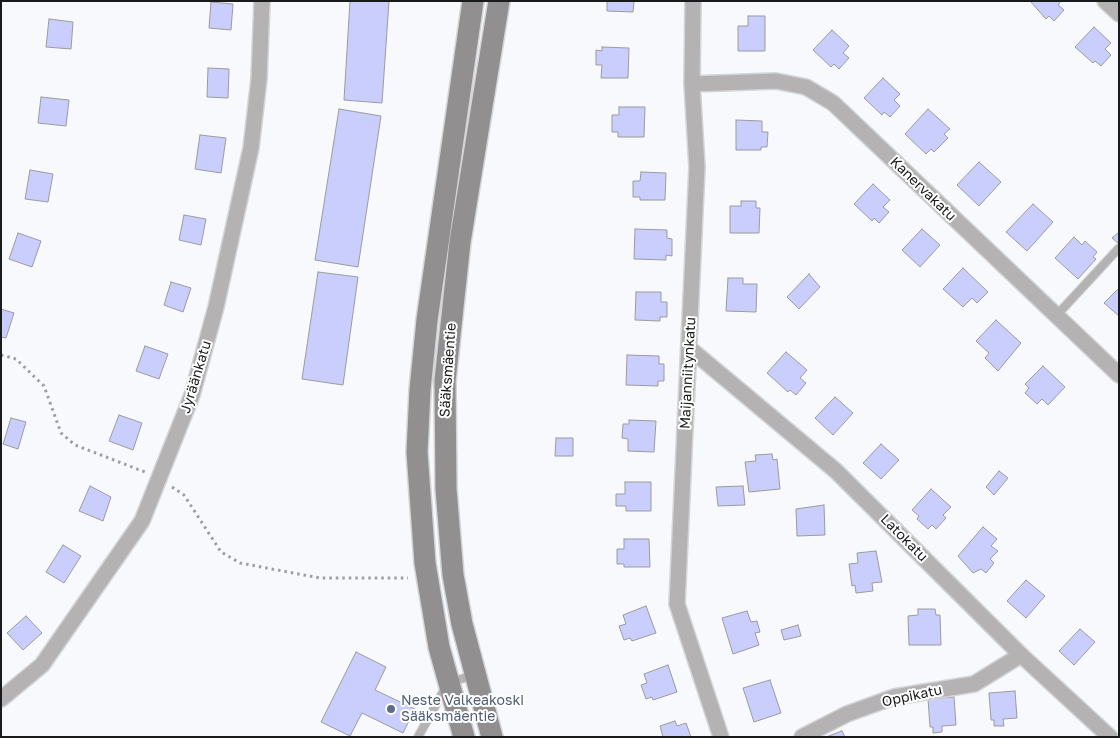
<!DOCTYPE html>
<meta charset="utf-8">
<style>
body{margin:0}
#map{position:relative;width:1120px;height:738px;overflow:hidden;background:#f7f9fc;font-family:"Golos Text",sans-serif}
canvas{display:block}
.frame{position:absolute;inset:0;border:2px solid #191a1b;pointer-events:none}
</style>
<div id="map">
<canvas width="1120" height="738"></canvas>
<div class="frame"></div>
</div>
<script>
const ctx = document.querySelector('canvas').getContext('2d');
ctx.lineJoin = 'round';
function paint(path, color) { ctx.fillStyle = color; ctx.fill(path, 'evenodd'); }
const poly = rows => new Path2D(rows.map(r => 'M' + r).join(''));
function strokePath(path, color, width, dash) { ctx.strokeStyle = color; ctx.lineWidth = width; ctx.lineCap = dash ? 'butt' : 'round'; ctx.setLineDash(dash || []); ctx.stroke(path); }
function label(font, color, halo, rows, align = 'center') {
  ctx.font = font + ' "Golos Text",sans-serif'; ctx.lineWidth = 4; ctx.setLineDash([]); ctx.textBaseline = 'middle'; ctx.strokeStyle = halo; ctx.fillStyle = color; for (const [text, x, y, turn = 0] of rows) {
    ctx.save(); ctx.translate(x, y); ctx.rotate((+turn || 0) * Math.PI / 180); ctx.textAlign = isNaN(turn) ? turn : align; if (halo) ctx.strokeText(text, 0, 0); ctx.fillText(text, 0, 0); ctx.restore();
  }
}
const building = poly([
 [350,1,389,1,382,103,344,100,350,1],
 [607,1,634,1,633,12,607,11,607,1],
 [1030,1,1061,1,1058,5,1064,10,1054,21,1049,16,1046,19,1030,1],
 [211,2,233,4,231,30,209,28,211,2],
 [748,16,765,16,765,51,738,51,738,26,748,26,748,16],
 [49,19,73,22,71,49,46,47,49,19],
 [1094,27,1111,43,1105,49,1111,55,1101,66,1095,61,1093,63,1075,47,1094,27],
 [832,30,849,46,843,53,849,58,839,69,834,64,831,67,813,50,832,30],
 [602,47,629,48,628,78,601,78,602,65,596,65,596,50,602,51,602,47],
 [208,68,229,69,228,98,207,97,208,68],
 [883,78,900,94,894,100,900,106,890,117,884,112,882,115,864,98,883,78],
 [41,97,69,100,66,126,38,123,41,97],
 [619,107,645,107,644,137,618,137,618,132,612,132,612,115,619,115,619,107],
 [339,109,381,116,358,267,315,260,339,109],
 [928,109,950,129,944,134,948,138,934,152,931,149,926,154,905,134,928,109],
 [736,120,762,121,762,132,768,132,767,147,761,147,761,150,736,150,736,120],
 [200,135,226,138,221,173,195,169,200,135],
 [979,162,1001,182,979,206,957,185,979,162],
 [30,170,53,174,48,202,25,199,30,170],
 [641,172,666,173,665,200,640,200,640,197,633,197,633,181,640,181,641,172],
 [873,184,890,200,883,207,889,212,879,223,874,218,872,221,854,204,873,184],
 [741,201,756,201,756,208,760,208,759,233,730,233,730,206,741,206,741,201],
 [1033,204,1053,222,1027,251,1006,232,1033,204],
 [184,215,206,219,201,245,179,240,184,215],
 [635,229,667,230,667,238,672,239,672,256,666,255,666,260,634,259,635,229],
 [922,229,940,245,920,267,902,250,922,229],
 [1119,232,1119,244,1112,238,1119,232],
 [18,233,41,241,32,267,9,259,18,233],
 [1074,237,1082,245,1085,241,1097,252,1093,257,1096,259,1078,279,1055,258,1074,237],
 [963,268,988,292,977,303,972,298,963,307,943,289,963,268],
 [318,272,358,277,343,385,302,379,318,272],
 [809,274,820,287,799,309,787,297,809,274],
 [728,278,743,278,743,284,757,284,756,312,726,311,728,278],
 [171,282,191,288,183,312,164,305,171,282],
 [1119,288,1119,316,1104,303,1119,288],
 [636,292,661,292,661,302,667,302,667,317,660,317,660,321,635,320,636,292],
 [1,309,14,313,6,338,1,337,1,309],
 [996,320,1021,343,998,371,985,358,989,353,976,341,996,320],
 [145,346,168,354,159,379,136,371,145,346],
 [786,352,807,370,800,378,806,383,796,395,790,390,788,392,767,373,786,352],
 [627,355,659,356,659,364,664,364,664,381,658,381,658,386,626,385,627,355],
 [1043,366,1065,387,1048,405,1042,399,1037,404,1025,393,1029,388,1025,384,1043,366],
 [835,397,853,413,833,435,815,418,835,397],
 [119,415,142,423,133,450,109,441,119,415],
 [11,418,26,422,18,449,3,444,11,418],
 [629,420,656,421,654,452,628,451,628,439,622,438,623,424,629,424,629,420],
 [556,438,573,438,573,456,555,456,556,438],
 [881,444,899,460,881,479,863,463,881,444],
 [772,454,773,460,777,459,780,489,749,492,745,462,756,461,755,455,772,454],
 [999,471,1008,478,994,495,986,487,999,471],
 [625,482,651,482,651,511,626,511,626,506,616,506,616,494,625,494,625,482],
 [90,486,111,497,103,521,79,511,90,486],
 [743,486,745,505,718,506,716,487,743,486],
 [931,489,951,507,943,515,946,518,936,529,932,525,928,529,917,519,919,516,912,510,931,489],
 [824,505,825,535,797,536,796,509,824,505],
 [983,527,997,539,991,546,998,551,990,559,994,563,986,573,981,569,973,573,958,556,983,527],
 [624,539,649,539,650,567,624,567,624,564,617,564,617,549,624,549,624,539],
 [63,545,81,556,64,583,46,572,63,545],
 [876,551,882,582,872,583,873,591,856,593,855,585,852,586,849,564,858,563,857,553,876,551],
 [1026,580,1045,596,1026,618,1007,601,1026,580],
 [646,606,656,633,632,641,630,638,624,640,619,626,626,624,623,615,646,606],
 [918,609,935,609,936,615,940,615,941,645,909,645,908,616,918,615,918,609],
 [747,611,751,622,757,621,760,632,755,633,759,645,733,654,722,618,747,611],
 [26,616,42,633,23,650,7,633,26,616],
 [798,625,801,636,784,640,781,630,798,625],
 [1080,629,1095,642,1074,665,1059,651,1080,629],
 [356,652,386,667,375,690,415,709,403,733,362,713,350,736,321,722,356,652],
 [668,665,677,692,653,700,652,697,646,699,641,685,647,683,644,674,668,665],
 [770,680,781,713,754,722,743,688,770,680],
 [1015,691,1017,718,1003,719,1004,726,994,726,994,720,991,720,989,693,1015,691],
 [954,697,956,725,942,726,942,732,933,733,933,727,930,727,928,699,954,697],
 [675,721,677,726,686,723,691,737,663,737,660,726,675,721],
 [842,731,845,737,826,737,842,731]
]);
const path = poly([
 [1,355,16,359,44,386,61,433,75,445,145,472],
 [172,487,184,495,221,552,240,563,320,578,408,578]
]);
const service = poly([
 [1056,316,1119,248],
 [418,737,448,683,474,675]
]);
const minor = poly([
 [693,1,692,84,697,167,677,604,721,737],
 [1105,1,1119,14],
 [692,84,776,81,806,87,833,103,1119,375],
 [689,348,836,471,1021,655,1110,737],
 [1,699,42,665,142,521,192,395,216,307,251,148,259,79,262,1],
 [802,737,847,714,894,697,974,684,1021,655]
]);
const secondary = poly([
 [464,737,439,647,425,563,417,452,420,390,427,320,473,1],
 [492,737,462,624,453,575,446,489,445,381,460,242,499,1]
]);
const markers = [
 [391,709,5,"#5c6f8a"]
];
const streetNames = [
 ["Kanervakatu",923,189,44],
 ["Sääksmäentie",448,370,-86],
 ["Maijanniitynkatu",688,373,-87],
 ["Jyräänkatu",196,377,-73],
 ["Latokatu",904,538,45],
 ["Oppikatu",912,696,-12]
];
const serviceNames = [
 ["Neste Valkeakoski",401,701],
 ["Sääksmäentie",401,717]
];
paint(building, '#cacefc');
strokePath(building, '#9b9b9e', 1);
strokePath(service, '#d3d5d8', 10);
strokePath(minor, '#d3d5d8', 18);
strokePath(secondary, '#d3d5d8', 24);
strokePath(path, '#9c9ea0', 3, [2.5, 4]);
strokePath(service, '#b4b2b2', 8);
strokePath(minor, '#b4b2b2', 15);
strokePath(secondary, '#928f90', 21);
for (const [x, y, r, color] of markers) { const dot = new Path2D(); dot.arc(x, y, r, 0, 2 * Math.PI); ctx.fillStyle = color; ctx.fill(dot); strokePath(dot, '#fff', 2); }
label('14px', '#191a1b', '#fff', streetNames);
label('14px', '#4e5e75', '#fff', serviceNames, 'left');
</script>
